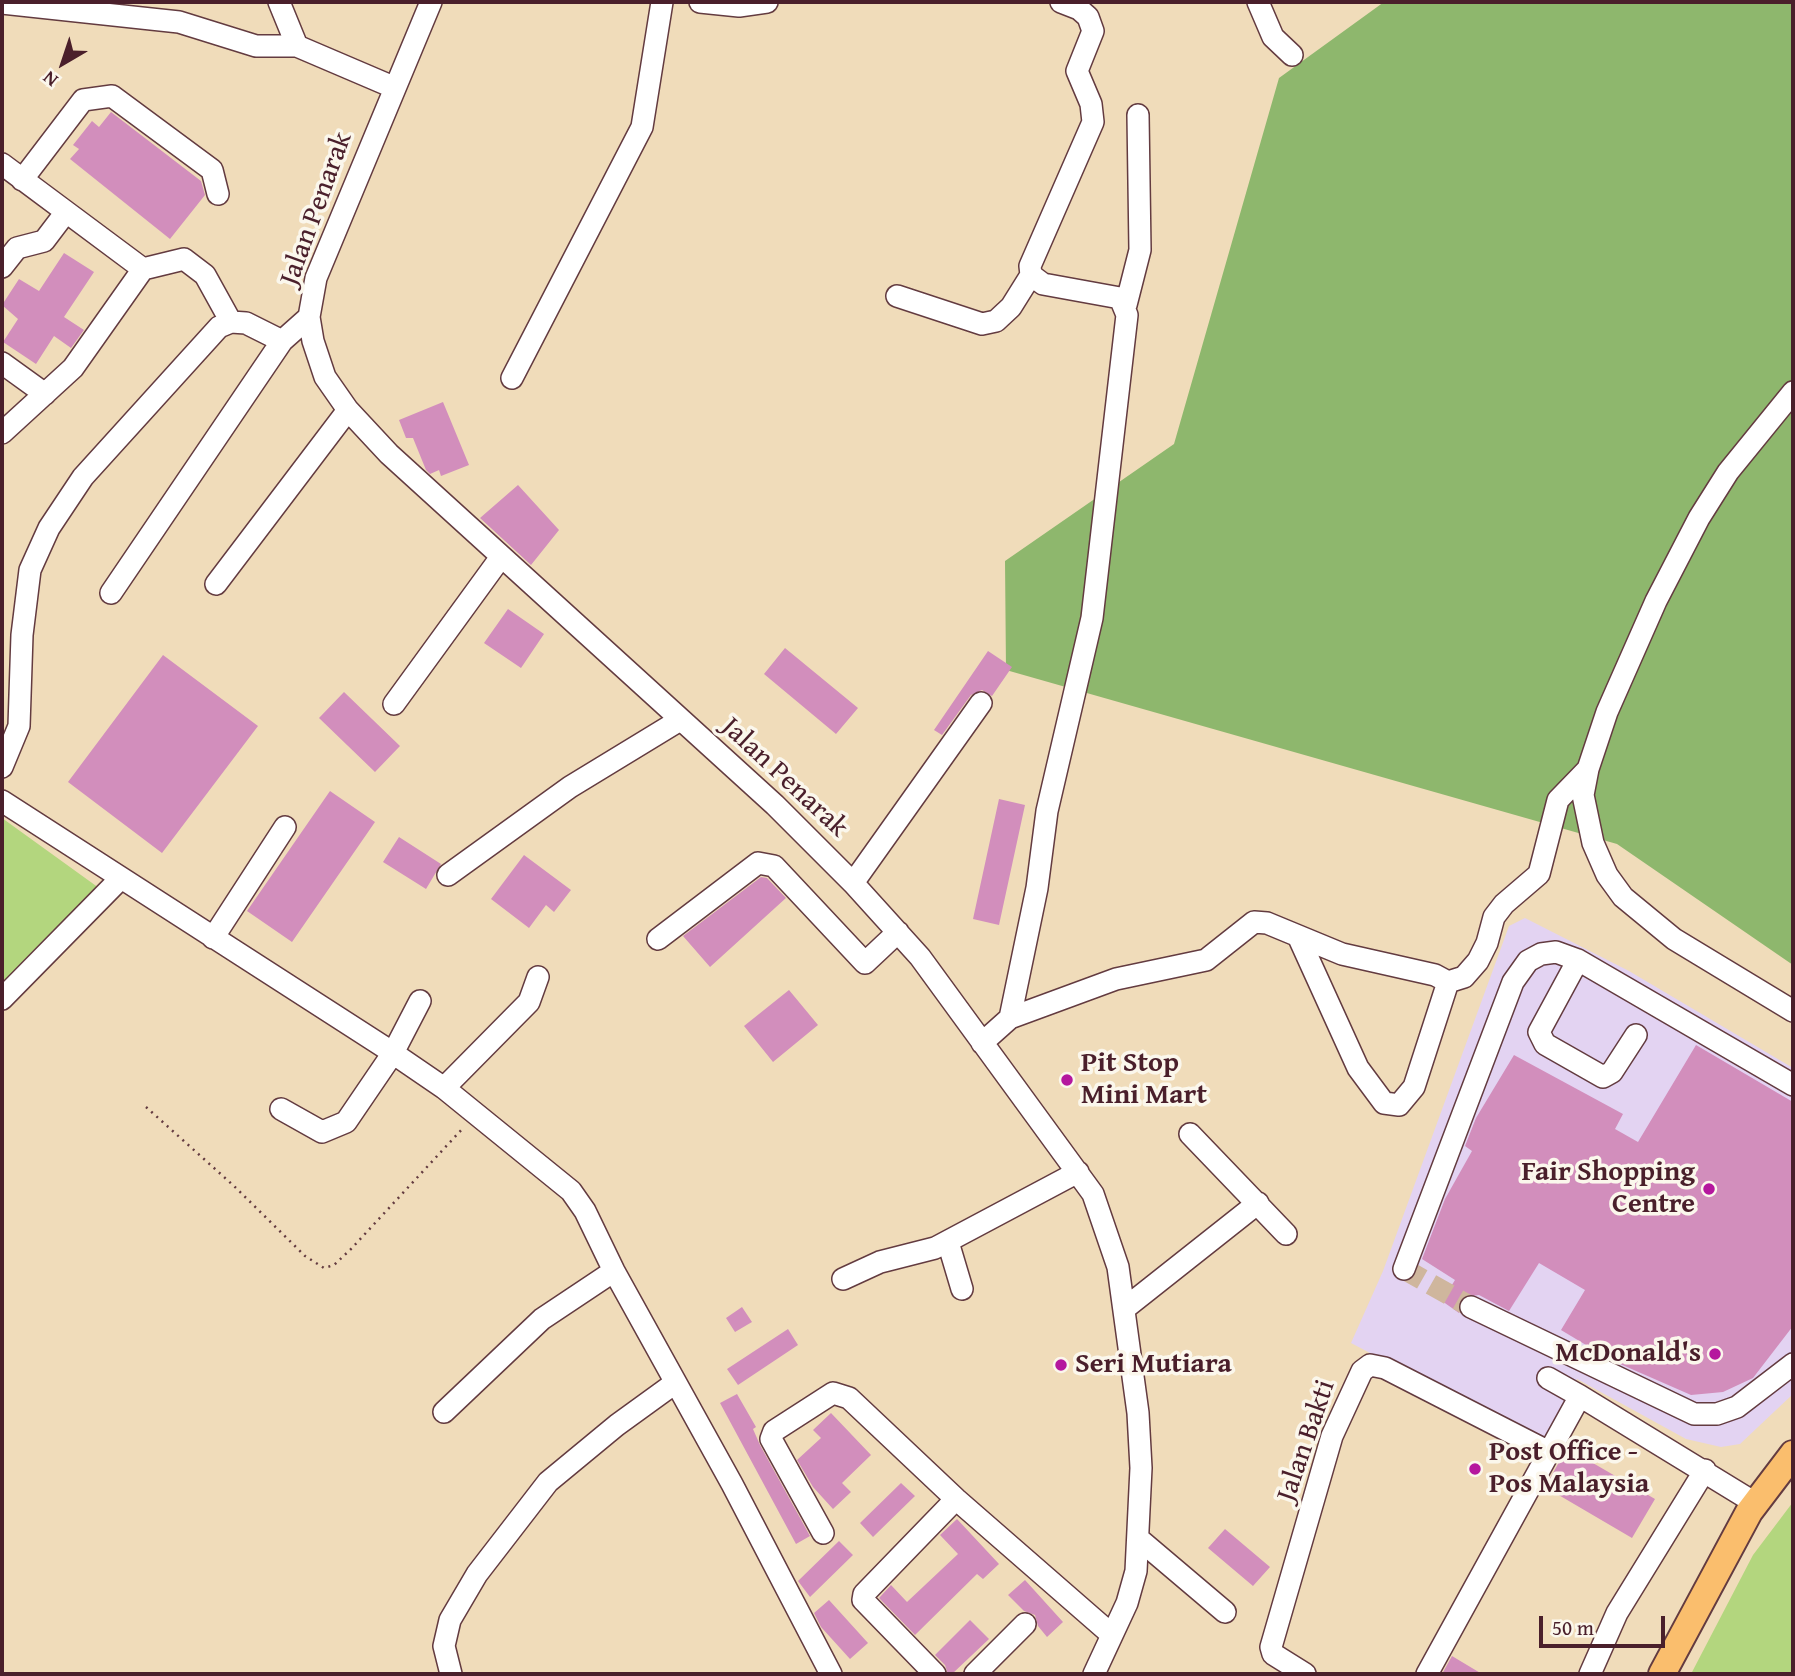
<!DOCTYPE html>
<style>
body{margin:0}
#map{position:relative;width:1795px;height:1676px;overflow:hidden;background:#f0dcba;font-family:"Gentium Book Plus",serif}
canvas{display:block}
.frame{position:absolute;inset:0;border:4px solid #4a1f2b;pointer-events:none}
.north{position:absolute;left:28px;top:28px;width:70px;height:70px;-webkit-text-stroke:5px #fbf7ec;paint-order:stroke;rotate:219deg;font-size:19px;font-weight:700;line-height:28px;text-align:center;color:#4a1f2b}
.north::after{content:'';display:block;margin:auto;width:24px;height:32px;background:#4a1f2b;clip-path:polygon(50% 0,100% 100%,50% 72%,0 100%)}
.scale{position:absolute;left:1539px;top:1616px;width:126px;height:32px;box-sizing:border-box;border:4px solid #4a1f2b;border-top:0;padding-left:9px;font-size:21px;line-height:24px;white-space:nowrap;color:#4a1f2b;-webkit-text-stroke:5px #fbf7ec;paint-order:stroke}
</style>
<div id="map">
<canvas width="1795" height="1676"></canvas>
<div class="frame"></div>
<div class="north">N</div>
<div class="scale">50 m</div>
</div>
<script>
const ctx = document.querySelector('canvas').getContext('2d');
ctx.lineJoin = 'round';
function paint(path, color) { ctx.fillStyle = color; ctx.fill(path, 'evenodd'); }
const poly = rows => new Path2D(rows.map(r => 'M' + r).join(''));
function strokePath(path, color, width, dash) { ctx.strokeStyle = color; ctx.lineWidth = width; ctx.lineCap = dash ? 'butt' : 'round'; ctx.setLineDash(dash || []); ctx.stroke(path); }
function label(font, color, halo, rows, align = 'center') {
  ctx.font = font + ' "Gentium Book Plus",serif'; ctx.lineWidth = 7; ctx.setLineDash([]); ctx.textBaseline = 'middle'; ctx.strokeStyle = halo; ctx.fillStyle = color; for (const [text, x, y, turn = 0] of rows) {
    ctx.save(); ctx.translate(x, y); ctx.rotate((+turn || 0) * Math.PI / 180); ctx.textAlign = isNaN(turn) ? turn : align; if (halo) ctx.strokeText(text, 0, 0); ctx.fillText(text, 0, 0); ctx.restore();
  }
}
const built = poly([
 [1525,918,1629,971,1793,1068,1793,1394,1740,1444,1721,1447,1686,1439,1577,1379,1541,1443,1351,1343,1383,1271,1509,926]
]);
const green = poly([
 [2,818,99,888,2,991],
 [1793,1502,1793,1674,1691,1674,1753,1555]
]);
const forest = poly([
 [1384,2,1793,2,1793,965,1617,844,1006,670,1005,561,1174,444,1279,78]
]);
const building = poly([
 [111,112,201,181,205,195,170,239,70,159,79,149,73,145,92,121,99,127],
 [64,253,94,272,64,317,84,330,71,348,54,336,36,364,3,342,18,319,2,305,19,279,39,291],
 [443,402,469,465,441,476,439,470,430,474,426,470,413,438,406,438,399,420],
 [518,485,559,530,531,565,480,518],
 [508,609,544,634,521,668,484,643],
 [785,648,858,708,836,734,764,674],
 [988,651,1012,667,992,696,982,690,971,695,942,735,934,730],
 [163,655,258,726,162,853,68,782],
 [344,692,400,746,375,772,319,718],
 [330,791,375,822,292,942,247,911],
 [999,799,1025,805,999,925,973,919],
 [399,837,441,864,426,889,383,862],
 [524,855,571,890,554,912,546,905,529,928,491,899],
 [761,877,767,878,786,898,710,967,683,936],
 [789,990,818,1025,773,1062,744,1026],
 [1696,1045,1793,1102,1793,1326,1753,1378,1723,1392,1691,1395,1611,1360,1561,1330,1585,1290,1539,1263,1509,1311,1479,1295,1463,1297,1459,1302,1459,1313,1442,1301,1455,1280,1422,1259,1445,1199,1472,1151,1465,1146,1476,1118,1514,1055,1623,1114,1615,1129,1638,1142],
 [742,1307,752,1322,735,1332,726,1318],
 [788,1329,798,1345,738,1385,727,1369],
 [737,1394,756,1427,753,1429,760,1445,810,1536,796,1544,720,1403],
 [831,1413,871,1455,842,1483,851,1492,833,1509,813,1487,797,1460,821,1438,813,1430],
 [1567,1448,1655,1499,1632,1538,1545,1487],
 [901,1483,915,1496,873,1537,860,1523],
 [957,1519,999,1564,983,1579,977,1574,915,1635,879,1598,891,1585,907,1602,958,1554,940,1535],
 [1225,1529,1270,1567,1253,1586,1208,1548],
 [839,1541,853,1555,810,1597,798,1581],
 [1025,1580,1063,1622,1047,1637,1038,1626,1035,1615,1024,1611,1008,1595],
 [829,1600,868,1643,850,1659,821,1627,814,1613],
 [970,1620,989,1639,952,1674,948,1674,945,1665,935,1655],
 [1452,1656,1482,1674,1442,1674]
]);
const minorTunnel = poly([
 [1404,1269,1471,1307]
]);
const path = poly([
 [146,1107,234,1186,305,1256,324,1268,334,1265,351,1249,464,1127]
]);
const minor = poly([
 [279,2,297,46],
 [431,2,316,278,309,317,313,341,325,377,348,410,389,454,775,805,853,883,920,957,1093,1194,1118,1267,1138,1413,1141,1468,1136,1571,1127,1603,1094,1674],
 [700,2,739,6,767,2],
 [1258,2,1273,37,1292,55],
 [2,3,179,22,256,46,297,46,393,87],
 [2,164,143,269],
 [22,180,83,100,112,96,212,170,218,194],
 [2,267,17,248,44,241,66,212],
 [897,296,982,324,996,321,1011,307,1031,275],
 [1126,305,1140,250,1138,115],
 [2,363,45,394],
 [512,378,642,127,662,2],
 [1793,392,1728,472,1699,518,1656,601,1607,712,1588,769,1583,795,1593,843,1607,875,1623,897,1674,939,1793,1011],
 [2,433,73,368,143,269,184,259,205,275,231,322],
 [216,584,348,410],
 [111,593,282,341,309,317],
 [394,704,501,557],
 [2,767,19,726,22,635,30,570,49,528,83,477,219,327,231,322,246,323,282,341],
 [2,801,384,1047,444,1088,571,1191,585,1211,614,1271,732,1484,831,1674],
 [448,875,570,787,680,720],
 [853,883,981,703],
 [1298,936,1358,1068,1384,1103,1399,1105,1414,1087,1448,982],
 [213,938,285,827],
 [658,939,758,863,774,866,865,963,898,932],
 [1578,960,1539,1032,1545,1044,1603,1077,1612,1072,1636,1035],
 [2,999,120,879],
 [1010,1018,1037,888,1047,811,1092,618,1127,315,1120,298,1043,284,1031,275,1030,266,1093,122,1091,104,1077,71,1093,31,1088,17,1079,9,1061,2],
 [982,1043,1010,1018,1116,979,1206,960,1254,922,1267,923,1342,954,1435,975,1448,982,1464,977,1478,961,1487,943,1494,917,1504,904,1539,874,1558,800,1588,769],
 [444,1088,529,1002,538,977],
 [281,1109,322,1132,346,1122,393,1053,420,1001],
 [1190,1134,1286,1234],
 [948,1242,962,1289],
 [1404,1269,1513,982,1528,961,1541,954,1556,952,1578,960,1793,1085],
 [843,1279,880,1262,935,1248,1078,1172],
 [1471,1307,1694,1414,1717,1414,1737,1407,1793,1364],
 [1124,1309,1258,1203],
 [1580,1396,1755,1503],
 [444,1412,542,1319,614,1271],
 [823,1533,771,1439,774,1431,833,1393,849,1398,956,1499,1112,1635],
 [1140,1540,1225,1612],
 [451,1674,444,1646,450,1620,477,1574,548,1482,617,1425,675,1383],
 [935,1674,863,1600,864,1594,956,1499],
 [975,1674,1025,1624],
 [1305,1674,1273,1654,1271,1647,1332,1436,1362,1371,1370,1365,1385,1368,1549,1452],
 [1427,1674,1580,1396,1548,1378],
 [1590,1674,1617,1613,1705,1470]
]);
const major = poly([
 [1662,1674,1749,1512,1793,1454]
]);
const markers = [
 [1067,1080,7,"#b5179e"],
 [1709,1189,7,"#b5179e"],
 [1715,1354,7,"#b5179e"],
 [1061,1365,7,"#b5179e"],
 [1475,1469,7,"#b5179e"]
];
const streetNames = [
 ["Jalan Penarak",317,209,-70],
 ["Jalan Penarak",784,778,43],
 ["Jalan Bakti",1307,1441,-71]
];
const poiNames = [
 ["Pit Stop",1081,1064],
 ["Mini Mart",1081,1096],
 ["Fair Shopping",1695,1173,"right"],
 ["Centre",1695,1205,"right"],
 ["McDonald's",1701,1354,"right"],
 ["Seri Mutiara",1075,1365],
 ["Post Office -",1489,1453],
 ["Pos Malaysia",1489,1485]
];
paint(built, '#e3d3f2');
paint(green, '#b3d67e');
paint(forest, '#8eb76d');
paint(building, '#d28ebc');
strokePath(minorTunnel, '#cfb69d', 21, [21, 10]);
strokePath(minor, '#633b40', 24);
strokePath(major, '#633b40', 30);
strokePath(path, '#633b40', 2.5, [2, 5]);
strokePath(minor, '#fff', 21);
strokePath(major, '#fabe6d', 26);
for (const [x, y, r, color] of markers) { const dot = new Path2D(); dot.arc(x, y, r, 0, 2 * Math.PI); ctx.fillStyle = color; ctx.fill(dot); strokePath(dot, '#fbf7ec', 2.5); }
label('28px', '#4a1f2b', '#fbf7ec', streetNames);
label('bold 28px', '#4a1f2b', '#fbf7ec', poiNames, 'left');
</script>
